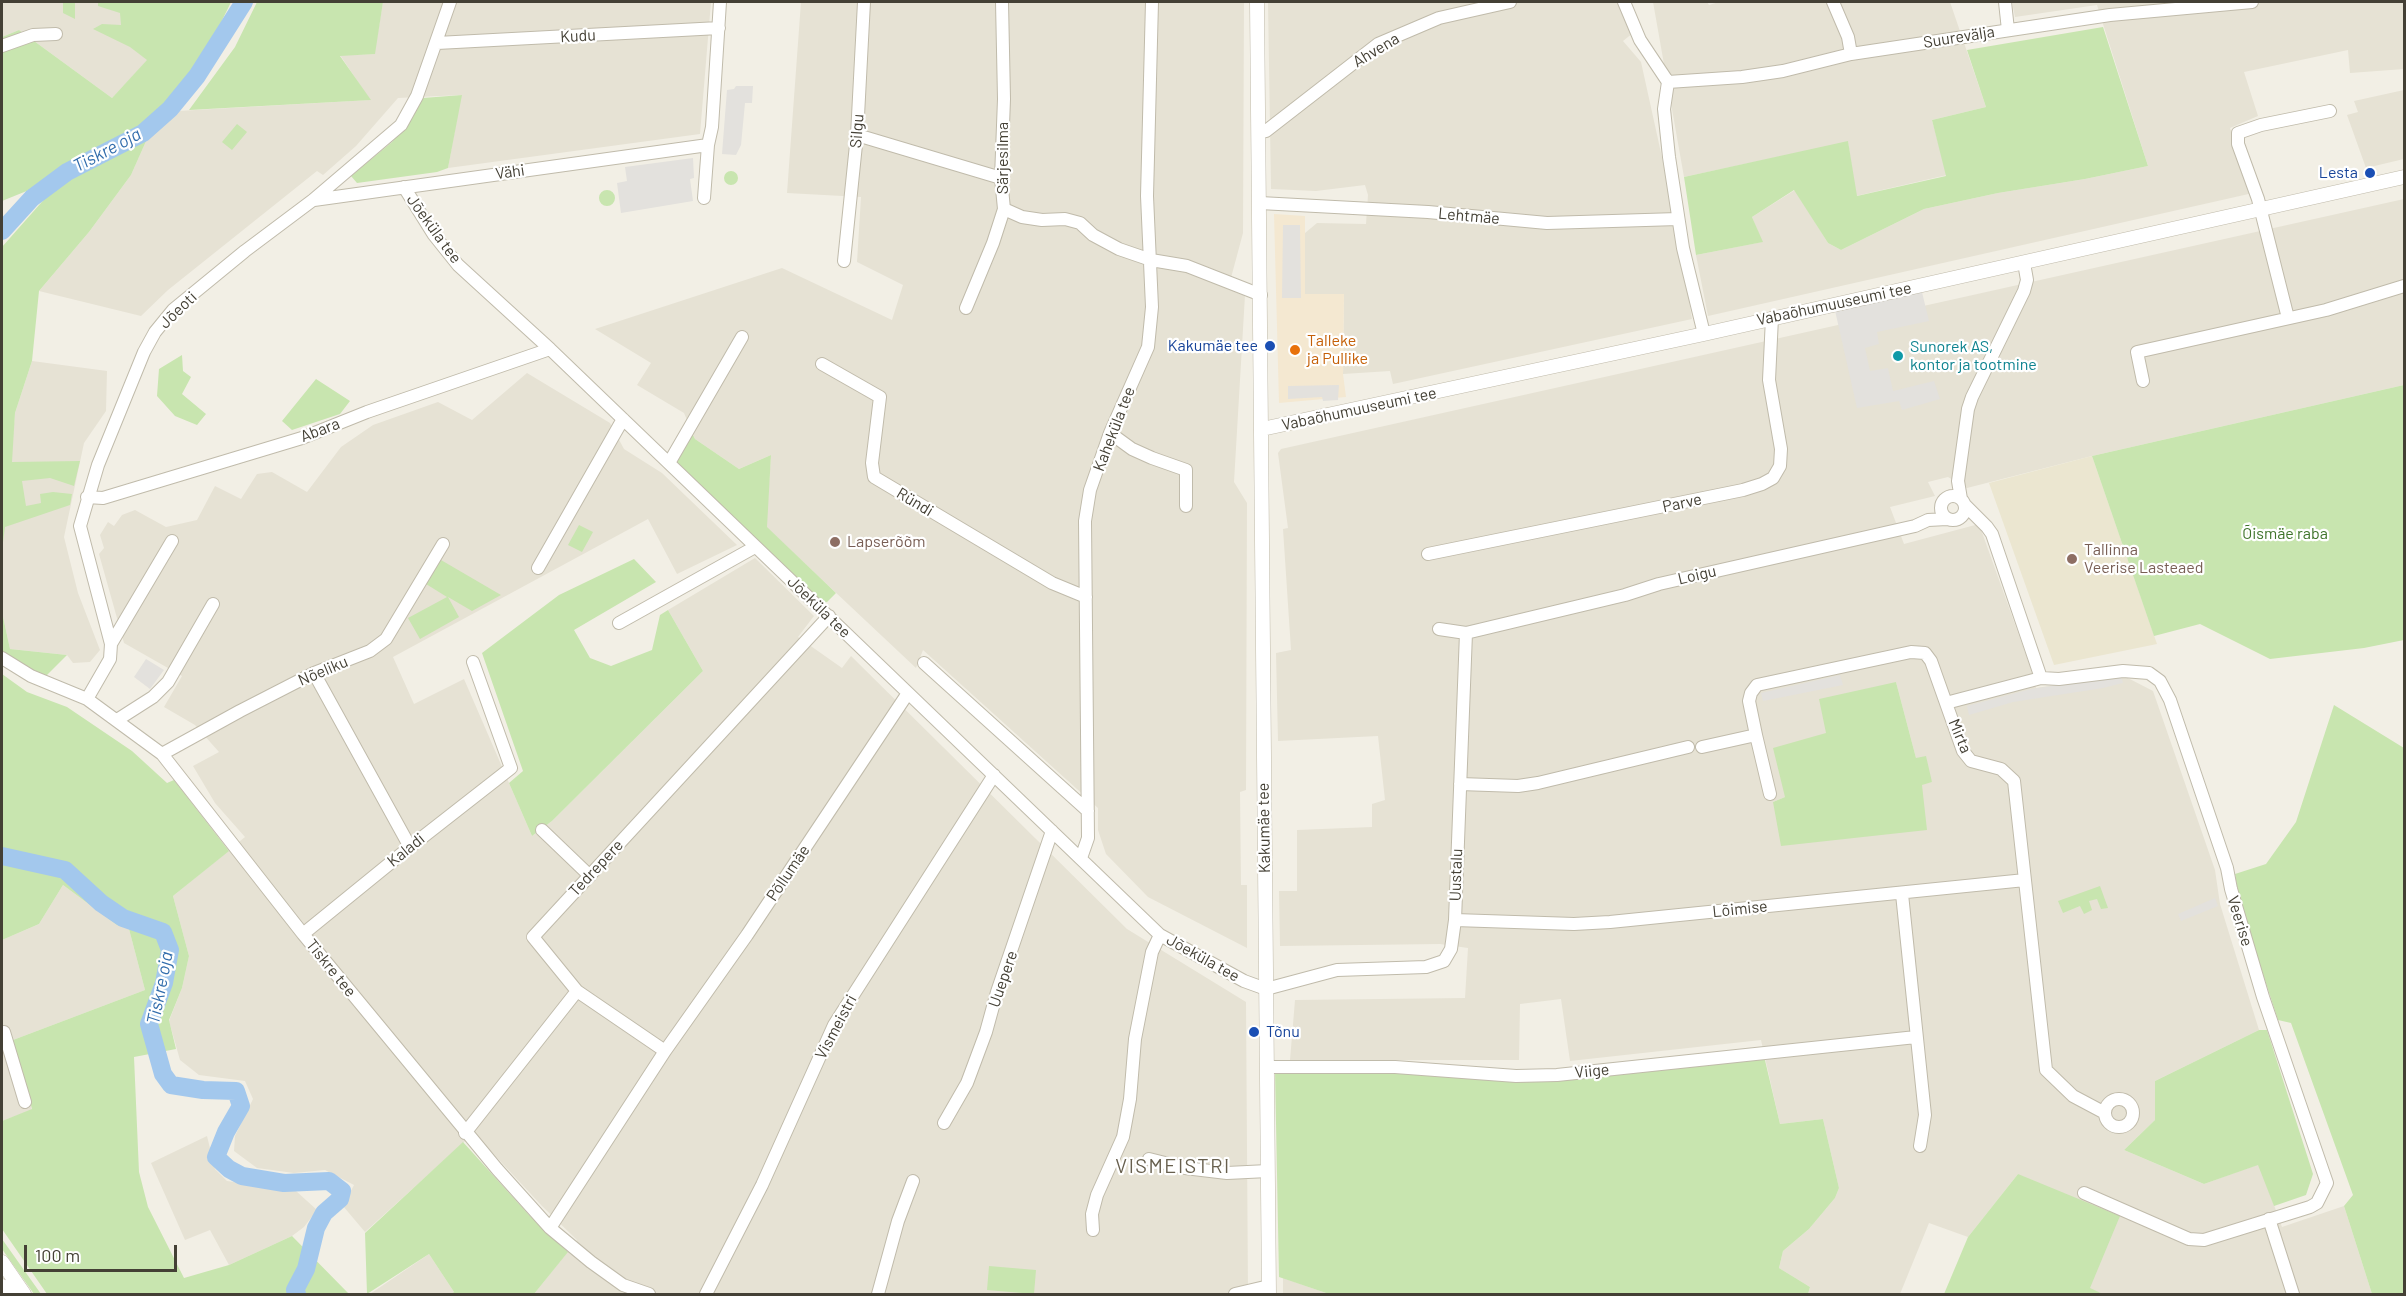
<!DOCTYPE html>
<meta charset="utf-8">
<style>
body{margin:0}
#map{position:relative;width:2406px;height:1296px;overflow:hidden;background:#f2efe5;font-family:Barlow,sans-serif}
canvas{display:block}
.frame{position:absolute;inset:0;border:3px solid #444035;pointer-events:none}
.scale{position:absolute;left:24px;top:1245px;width:153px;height:27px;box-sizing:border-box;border:3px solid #444035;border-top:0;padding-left:8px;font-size:18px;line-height:21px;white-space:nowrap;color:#444035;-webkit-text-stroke:4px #fff;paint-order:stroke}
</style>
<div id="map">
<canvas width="2406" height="1296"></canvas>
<div class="frame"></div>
<div class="scale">100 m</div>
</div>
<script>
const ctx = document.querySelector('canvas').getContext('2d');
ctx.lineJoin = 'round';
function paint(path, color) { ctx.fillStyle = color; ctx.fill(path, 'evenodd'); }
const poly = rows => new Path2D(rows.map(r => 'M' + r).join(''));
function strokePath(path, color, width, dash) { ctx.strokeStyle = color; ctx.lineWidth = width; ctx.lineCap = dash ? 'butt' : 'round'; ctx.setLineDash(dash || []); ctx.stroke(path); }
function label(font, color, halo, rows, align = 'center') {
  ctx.font = font + ' Barlow,sans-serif'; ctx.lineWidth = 4.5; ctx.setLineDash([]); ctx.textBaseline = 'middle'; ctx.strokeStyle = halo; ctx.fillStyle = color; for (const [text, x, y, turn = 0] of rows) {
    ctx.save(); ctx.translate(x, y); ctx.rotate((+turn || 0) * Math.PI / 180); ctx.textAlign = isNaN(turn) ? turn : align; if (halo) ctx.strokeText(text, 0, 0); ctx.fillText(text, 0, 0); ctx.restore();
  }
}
const residential = poly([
 [2,2,178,2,131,47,148,60,112,98,19,30,2,37],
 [383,2,711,2,700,134,448,168,461,95,398,98,356,146,323,175,317,171,168,290,141,316,39,291,89,232,131,175,147,139,178,111,370,100,340,55,374,54],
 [801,2,1244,2,1243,233,1228,289,1245,295,1234,482,1247,503,1246,790,1240,792,1241,885,1247,885,1247,948,1148,897,1106,854,1098,830,1098,808,923,650,916,668,766,527,771,455,739,469,695,439,684,413,637,385,651,363,595,329,782,268,892,320,903,285,857,262,861,197,787,193],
 [1268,2,1620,2,1633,33,1623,41,1641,62,1678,230,1692,319,1393,384,1390,371,1343,374,1344,294,1305,294,1305,233,1317,223,1366,224,1368,195,1365,185,1316,191,1271,189],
 [1653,2,1707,2,1709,5,1719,2,1950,2,1986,107,1932,120,1947,175,1856,196,1848,142,1684,177],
 [2012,2,2404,2,2404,69,2350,73,2348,50,2244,72,2258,116,2230,128,2253,193,1708,316,1696,255,1762,242,1752,217,1795,190,1828,243,1841,250,1924,209,1998,193,2085,179,2148,166,2097,5,2015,17],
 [2404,90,2404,159,2366,168,2347,115,2358,112,2354,101],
 [2404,199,2404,385,2092,456,1967,488,1948,477,1928,482,1935,496,1890,507,1904,544,1979,524,2031,669,2036,688,2122,675,2153,691,2215,870,2220,904,2259,1030,2155,1081,2155,1120,2124,1150,2204,1184,2259,1164,2282,1227,2344,1206,2372,1294,2103,1294,2090,1289,2018,1174,1968,1237,1929,1223,1900,1294,1808,1294,1810,1287,1779,1268,1783,1251,1809,1229,1835,1198,1839,1188,1823,1119,1780,1124,1761,1040,1570,1061,1561,999,1520,1004,1519,1060,1290,1060,1295,1000,1465,998,1468,948,1440,944,1280,946,1279,891,1297,891,1297,830,1372,827,1372,804,1385,800,1378,736,1278,741,1276,653,1291,650,1283,529,1288,528,1278,453,1281,449],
 [1896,682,1916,758,1932,782,1773,802,1785,797,1827,733],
 [32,361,107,371,106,411,84,443,64,537,78,593,100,650,90,662,73,663,67,655,10,649,2,612,2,550,15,413],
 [527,373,610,423,624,449,662,473,737,545,677,574,648,519,393,657,414,704,464,679,532,836,552,821,703,671,668,610,755,558,814,616,798,637,842,668,851,656,1127,929,1246,1002,1248,1294,534,1294,577,1240,542,1206,474,1133,365,1232,343,1206,354,1185,325,1170,294,1173,257,1168,234,1151,235,1136,253,1099,245,1081,199,1075,180,1060,169,1021,182,988,189,956,173,896,245,837,215,803,193,766,219,752,195,725,164,707,182,676,124,643,99,554,104,548,100,535,108,522,114,526,122,515,135,510,166,527,197,520,215,486,241,499,257,474,272,472,307,492,341,447,373,425,438,402,472,420],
 [63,885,117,925,129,929,145,990,13,1040,32,1110,2,1121,2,940,39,924],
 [207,1136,215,1169,227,1181,296,1191,317,1210,304,1227,292,1236,229,1265,210,1230,185,1240,151,1163],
 [429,1254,454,1292,451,1294,370,1294],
 [1283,1278,1329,1294,1283,1294]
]);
const commercial = poly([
 [1274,214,1305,216,1305,294,1344,294,1343,374,1346,397,1279,403]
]);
const education = poly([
 [2092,456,2157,644,2054,665,1989,483]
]);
const green = poly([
 [63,2,75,2,75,19,63,13],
 [98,2,231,2,178,111,147,139,131,175,89,232,39,291,32,361,15,413,12,462,80,461,74,486,50,478,22,481,26,506,41,503,40,494,53,492,72,494,70,505,5,527,2,550,2,247,48,195,39,186,2,201,2,37,19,30,112,98,147,60,130,47,93,29,102,24,121,25,120,13,98,6],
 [257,2,383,2,375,54,340,56,371,100,189,110,235,47],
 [2103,27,2148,166,2085,179,1998,193,1924,209,1841,250,1828,243,1794,190,1752,217,1763,242,1696,255,1684,177,1848,141,1857,196,1946,176,1932,120,1986,107,1967,50],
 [462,95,448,168,437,172,357,183,351,176,392,142,412,117,423,98],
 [237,124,247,132,232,150,222,142],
 '724 178a7 7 0 1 1 14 0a7 7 0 1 1-14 0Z',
 '599 198a8 8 0 1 1 16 0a8 8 0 1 1-16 0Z',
 [182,355,183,371,191,377,182,394,206,414,197,425,175,416,157,396,159,369],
 [316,379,350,401,340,414,292,430,282,421],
 [2404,385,2404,640,2364,648,2270,659,2200,624,2154,636,2092,456],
 [691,431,695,439,739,469,771,455,767,527,836,593,827,602,822,603,676,462],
 [579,525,593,532,582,552,568,545],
 [634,559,656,582,574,630,590,658,611,666,652,650,660,615,668,610,703,671,552,821,532,836,509,783,523,771,482,653,559,595],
 [441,560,501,595,472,611,448,597,459,617,420,639,408,618,447,597,426,584],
 [2,612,10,649,67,655,45,677,7,656,2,651],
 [2,674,27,692,67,707,132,751,167,783,174,780,229,851,173,896,189,956,182,988,169,1020,176,1049,134,1057,139,1172,148,1207,184,1278,229,1265,292,1236,349,1294,47,1294,2,1229,2,1121,32,1109,13,1040,145,990,129,929,117,925,63,885,39,924,2,940],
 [1896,682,1916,758,1926,756,1932,782,1922,785,1927,830,1781,846,1773,802,1785,797,1773,748,1826,733,1819,699],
 [2334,705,2404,748,2404,1294,2372,1294,2344,1206,2353,1195,2291,1023,2278,1020,2240,904,2235,874,2266,864,2296,822],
 [2100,886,2108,908,2101,909,2097,899,2089,901,2092,910,2084,914,2080,906,2063,913,2058,901],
 [2259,1030,2267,1030,2313,1174,2306,1195,2274,1206,2258,1165,2204,1184,2124,1150,2155,1120,2155,1081],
 [1764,1056,1780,1124,1823,1119,1839,1188,1835,1198,1809,1229,1783,1251,1779,1268,1810,1287,1808,1294,1329,1294,1279,1277,1275,1071,1376,1070,1484,1077],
 [463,1142,529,1215,568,1252,534,1294,451,1294,454,1292,429,1254,367,1294,365,1233],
 [2018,1174,2120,1216,2090,1288,2103,1294,1944,1294,1968,1237],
 [2,1239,41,1294,34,1294,14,1266,2,1249],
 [989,1266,1036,1270,1034,1294,987,1290]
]);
const parking = poly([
 [736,86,753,86,752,103,745,103,741,145,736,155,722,154,727,90,734,89],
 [693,158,694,178,690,179,693,201,621,213,617,183,627,181,625,167],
 [1283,225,1300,225,1301,298,1282,298],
 [1921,288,1929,321,1877,332,1879,344,1865,348,1870,371,1888,368,1893,391,1934,381,1940,399,1902,410,1899,401,1857,408,1834,306],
 [1339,385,1338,400,1323,401,1322,397,1288,399,1288,386],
 [146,659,164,670,150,689,134,677],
 [1840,675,1843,685,1763,701,1761,693],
 [2121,676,2123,683,2103,688,2013,702,1969,715,1967,706,2031,689],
 [2215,898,2218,906,2181,921,2178,914]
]);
const river = poly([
 [2,231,32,198,67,172,143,133,170,109,197,76,244,2],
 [2,856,65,870,101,903,123,918,163,932,170,950,164,983,149,1024,163,1074,171,1085,203,1090,236,1091,241,1106,226,1132,216,1157,229,1169,242,1176,284,1183,329,1181,342,1191,340,1199,324,1213,316,1228,306,1269,295,1290,297,1294]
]);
const minor = poly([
 [1624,2,1640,40,1668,82,1664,109,1669,157,1683,248,1704,334],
 [1833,2,1848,37,1851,54],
 [2005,2,2008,30],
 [437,43,719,28],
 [2,46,33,35,56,34],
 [1668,82,1742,77,1783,71,1851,54,2110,15,2252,2],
 [1259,132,1266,131,1378,44,1439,18,1510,2],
 [857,135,1001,178],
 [404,187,434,235,458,265,550,349,1160,935,1244,981,1266,989,1337,970,1426,967,1444,961,1451,949,1455,920,1466,633],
 [704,198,708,145,712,127,720,2],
 [314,200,708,145],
 [1260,203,1428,212,1547,223,1678,219],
 [1004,209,1022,217,1042,220,1065,219,1080,223,1093,235,1119,249,1151,260,1187,266,1261,295],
 [844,261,857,135,864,2],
 [966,308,993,243,1004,209,1001,178,1004,99,1002,2],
 [2288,318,2258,199,2238,144,2238,133,2261,125,2330,111],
 [822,364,880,397,872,463,874,477,1052,583,1086,597],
 [2143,381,2137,352,2326,310,2404,286],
 [1110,433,1132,449,1152,458,1186,470,1186,506],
 [669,463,742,337],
 '1941 508a12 12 0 1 1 24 0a12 12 0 1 1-24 0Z',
 [87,497,103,498,302,438,367,412,550,349],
 [1961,499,1958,481,1968,409,1972,397,2024,291,2027,280,2024,263],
 [1965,505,1987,527,1992,534,2041,678,2059,679,2123,671,2149,673,2160,681,2170,700,2227,868,2231,889,2263,997,2327,1183,2317,1203,2310,1207,2204,1240,2189,1239,2084,1193],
 [1428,554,1743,490,1762,484,1773,478,1780,466,1781,449,1769,380,1772,318],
 [538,568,623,419],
 [619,623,755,547],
 [1439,629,1466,633,1625,595,1659,584,1915,526,1928,520,1947,519],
 [111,644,172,541],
 [2,658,31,676,87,699,162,754,303,934,497,1169,550,1228,591,1262,623,1285,649,1294],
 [924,663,1088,811],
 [314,673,410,847],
 [87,699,110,659,111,644,80,526,98,465,144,352,155,332,173,310,245,251,313,200,401,125,417,96,450,2],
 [1946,703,2041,678],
 [117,720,153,697,168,682,213,604],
 [1756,735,1770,794],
 [1702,747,1756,735,1749,701,1751,693,1757,685,1911,652,1925,653,1931,661,1963,751,1971,761,2001,769,2014,781,2046,1070,2073,1096,2105,1113],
 [162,754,240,711,314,673,370,651,386,639,443,544],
 [1460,784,1518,786,1538,783,1688,747],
 [542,830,590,876],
 [1081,858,1088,838,1085,521,1090,490,1110,433,1148,347,1152,307,1147,196,1152,2],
 [1902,894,1925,1115,1920,1146],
 [1455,920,1574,924,1610,922,2025,880],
 [303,934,410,847,511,768,473,662],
 [577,991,665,1051],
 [4,1032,25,1102],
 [1267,1067,1395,1067,1516,1076,1557,1075,1916,1037],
 '2105 1113a14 14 0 1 1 28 0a14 14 0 1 1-28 0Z',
 [944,1123,967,1083,986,1032,997,992,1052,831],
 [465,1133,577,991,533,937,829,616],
 [1149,1159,1185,1168,1227,1173,1268,1171],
 [2269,1219,2293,1294],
 [550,1228,665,1051,747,935,908,693],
 [1093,1230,1092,1214,1097,1195,1123,1137,1130,1099,1135,1039,1152,952,1160,935],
 [706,1294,762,1185,834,1025,994,775],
 [878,1294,898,1221,913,1181],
 [1235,1294,1269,1286]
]);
const tertiary = poly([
 [1257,2,1269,1294],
 [1262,429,1704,334,2404,177],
 [2,1262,24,1294],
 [2,1286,8,1294]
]);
const markers = [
 [2370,173,6,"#1a4fb4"],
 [1270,346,6,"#1a4fb4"],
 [1295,350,6,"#e8710a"],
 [1898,356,6,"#0f9aa8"],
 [835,542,6,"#8d6e63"],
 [2072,559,6,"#8d6e63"],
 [1254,1032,6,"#1a4fb4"]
];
const streetNames = [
 ["Kudu",578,36,-3],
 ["Suurevälja",1959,37,-9],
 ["Ahvena",1376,50,-31],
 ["Silgu",857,131,-86],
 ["Särjesilma",1003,158,-90],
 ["Vähi",510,172,-8],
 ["Lehtmäe",1469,216,5],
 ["Jõeküla tee",434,229,54],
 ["Vabaõhumuuseumi tee",1834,304,-12],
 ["Jõeoti",178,310,-44],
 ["Vabaõhumuuseumi tee",1359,409,-12],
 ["Kaheküla tee",1114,429,-69],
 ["Abara",320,430,-21],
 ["Ründi",915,502,31],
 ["Parve",1682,503,-12],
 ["Loigu",1697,575,-13],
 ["Jõeküla tee",819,607,44],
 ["Nõeliku",323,671,-23],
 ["Mirta",1960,736,67],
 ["Kakumäe tee",1264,828,-91],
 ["Kaladi",406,850,-39],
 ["Tedrepere",596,868,-47],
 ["Põllumäe",788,873,-56],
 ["Uustalu",1456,875,-88],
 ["Lõimise",1740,909,-6],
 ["Veerise",2240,921,73],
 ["Jõeküla tee",1203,958,29],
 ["Tiskre tee",331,968,51],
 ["Uuepere",1003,979,-71],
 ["Vismeistri",836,1027,-62],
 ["Viige",1592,1071,-6]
];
const transitNames = [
 ["Lesta",2358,173],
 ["Kakumäe tee",1258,346],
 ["Tõnu",1266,1032,"left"]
];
const foodNames = [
 ["Talleke",1307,341],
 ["ja Pullike",1307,359]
];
const cultureNames = [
 ["Sunorek AS,",1910,347],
 ["kontor ja tootmine",1910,365]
];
const parkNames = [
 ["Õismäe raba",2285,534]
];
const educationNames = [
 ["Lapserõõm",847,542],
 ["Tallinna",2084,550],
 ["Veerise Lasteaed",2084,568]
];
const waterNames = [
 ["Tiskre oja",107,150,-28],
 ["Tiskre oja",160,988,-79]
];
const quarterNames = [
 ["VISMEISTRI",1173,1166]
];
paint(residential, '#e6e2d4');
paint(commercial, '#f4e8d1');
paint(education, '#ebe6d0');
paint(green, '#c8e5af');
paint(parking, '#e3e1dd');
strokePath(river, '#a3c8ed', 18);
strokePath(minor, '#c0bbab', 14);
strokePath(tertiary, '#c0bbab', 15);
strokePath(minor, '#fff', 12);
strokePath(tertiary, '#fff', 14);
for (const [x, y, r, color] of markers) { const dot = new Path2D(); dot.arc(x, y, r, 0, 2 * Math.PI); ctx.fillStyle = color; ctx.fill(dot); strokePath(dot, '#fff', 2); }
label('16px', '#444035', '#fff', streetNames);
label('16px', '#164399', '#fff', transitNames, 'right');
label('16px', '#c56008', '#fff', foodNames, 'left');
label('16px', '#0d838f', '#fff', cultureNames, 'left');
label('16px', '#3f742b', '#fff', parkNames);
label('16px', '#785e54', '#fff', educationNames, 'left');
label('italic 18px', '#326dac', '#fff', waterNames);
ctx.letterSpacing = '1.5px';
label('20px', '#675f4d', '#fff', quarterNames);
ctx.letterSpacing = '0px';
</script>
